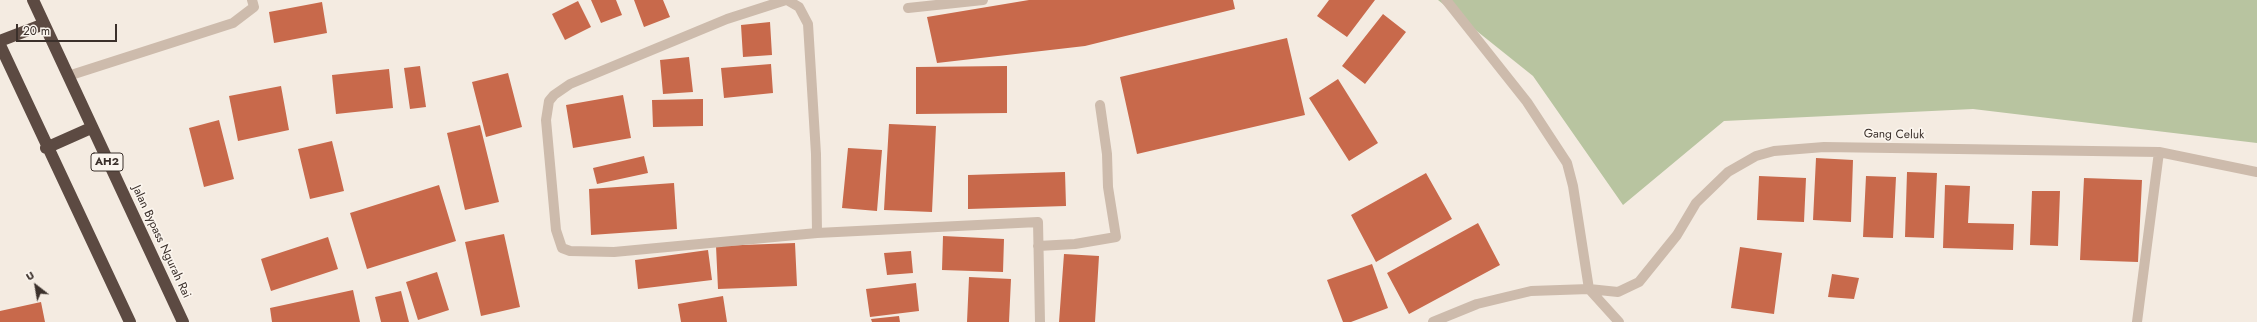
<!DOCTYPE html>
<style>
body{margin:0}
#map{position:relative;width:2257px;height:322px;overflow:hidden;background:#f4ebe1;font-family:Jost,sans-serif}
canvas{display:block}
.north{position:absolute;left:16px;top:266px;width:40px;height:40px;-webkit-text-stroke:3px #fbf5ee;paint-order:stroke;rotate:329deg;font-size:11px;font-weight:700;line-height:16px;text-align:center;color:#3b302b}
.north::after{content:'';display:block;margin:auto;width:14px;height:18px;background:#3b302b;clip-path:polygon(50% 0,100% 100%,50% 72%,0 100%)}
.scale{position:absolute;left:16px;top:24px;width:101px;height:18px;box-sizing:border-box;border:2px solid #3b302b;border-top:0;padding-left:5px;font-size:12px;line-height:14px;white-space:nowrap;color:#3b302b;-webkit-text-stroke:3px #fbf5ee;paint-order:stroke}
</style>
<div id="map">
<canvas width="2257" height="322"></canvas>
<div class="north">U</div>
<div class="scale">20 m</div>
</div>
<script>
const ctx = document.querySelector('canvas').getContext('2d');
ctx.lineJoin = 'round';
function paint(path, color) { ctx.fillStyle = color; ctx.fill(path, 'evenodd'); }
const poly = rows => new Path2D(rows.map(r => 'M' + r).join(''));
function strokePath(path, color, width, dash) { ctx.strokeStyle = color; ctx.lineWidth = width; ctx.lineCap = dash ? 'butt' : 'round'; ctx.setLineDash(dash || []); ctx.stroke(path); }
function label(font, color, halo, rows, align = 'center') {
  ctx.font = font + ' Jost,sans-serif'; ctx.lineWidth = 3.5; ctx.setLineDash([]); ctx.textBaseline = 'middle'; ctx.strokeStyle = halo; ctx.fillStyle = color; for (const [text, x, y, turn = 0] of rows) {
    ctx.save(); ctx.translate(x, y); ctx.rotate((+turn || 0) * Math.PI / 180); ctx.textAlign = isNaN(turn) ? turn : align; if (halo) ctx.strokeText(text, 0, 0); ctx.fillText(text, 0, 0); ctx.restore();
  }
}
const green = poly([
 [1438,0,2257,0,2257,143,1973,109,1724,121,1623,205,1533,76]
]);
const building = poly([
 [591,0,616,0,622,15,601,23],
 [634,0,663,0,670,17,644,27],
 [1029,0,1233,0,1235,9,1085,46,937,63,927,17],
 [1329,0,1375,0,1347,37,1317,16],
 [578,1,591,27,565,40,552,14],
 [322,2,327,33,274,43,269,12],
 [1383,14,1406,32,1365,84,1342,66],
 [770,22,772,55,743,57,741,25],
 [1287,38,1305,115,1137,154,1120,77],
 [689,57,693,92,663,94,660,60],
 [771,64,773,93,724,98,721,68],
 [420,66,426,107,410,109,404,68],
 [1007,66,1007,113,916,114,916,67],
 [389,69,393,108,336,114,332,75],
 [508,73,522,127,486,137,472,82],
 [1338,79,1378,143,1349,161,1309,98],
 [281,86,289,130,238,141,229,96],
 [623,95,631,138,573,148,566,105],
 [703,99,703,126,653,127,652,100],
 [219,120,234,179,204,187,189,128],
 [889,124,936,126,932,212,884,210],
 [480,125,499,202,465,210,447,133],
 [332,141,344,191,310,199,298,149],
 [848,148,882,150,877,211,842,208],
 [644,156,648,173,597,184,593,168],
 [1816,158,1853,160,1851,222,1813,220],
 [1065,172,1066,206,968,209,968,175],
 [1907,172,1937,173,1934,238,1905,237],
 [1426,173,1452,219,1376,262,1351,215],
 [1759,176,1806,178,1804,222,1757,220],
 [1866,176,1896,177,1893,238,1863,237],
 [2084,178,2142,180,2138,262,2080,260],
 [674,183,677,229,591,235,589,189],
 [439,185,456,241,367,269,350,213],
 [1945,185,1970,186,1968,223,2014,224,2013,250,1943,248],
 [2032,191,2060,191,2058,246,2030,245],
 [1478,223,1500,265,1409,314,1387,273],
 [504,234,520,307,481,316,465,242],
 [943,236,1004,239,1003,272,942,270],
 [328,237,338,269,271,291,261,259],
 [795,243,797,286,718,289,716,246],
 [1740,247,1782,253,1774,314,1731,308],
 [708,250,712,280,638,289,635,260],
 [911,251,913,273,887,275,884,253],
 [1064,254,1099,256,1095,322,1059,322],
 [1372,264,1388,308,1351,322,1343,322,1327,280],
 [437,272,449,310,418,320,406,282],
 [1832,274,1859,278,1854,299,1828,297],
 [969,277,1011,279,1009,322,967,322],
 [916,283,919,311,870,317,866,289],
 [353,290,360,322,272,322,270,308],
 [401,291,409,322,381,322,375,297],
 [723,296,727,322,681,322,678,304],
 [41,302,45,322,0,322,0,311],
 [899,316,900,322,872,322,871,319]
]);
const lane = poly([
 [68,76,233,23,254,7,252,0]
]);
const street = poly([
 [786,0,727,19,570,84,554,95,549,101,546,120,556,230,562,248,570,251,614,252,817,233,1038,222,1040,322],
 [787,0,799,7,808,24,816,154,817,233],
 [1446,0,1527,102,1567,163,1573,186,1589,289,1619,322],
 [908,8,983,0],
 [1038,246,1075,244,1116,237,1108,187,1107,154,1100,105],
 [1433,322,1477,304,1531,291,1589,289,1618,292,1639,282,1677,235,1696,203,1728,172,1756,156,1774,151,1824,147,2159,152,2257,172],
 [2137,322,2159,152]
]);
const highway = poly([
 [33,0,183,322],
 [0,41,44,24],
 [0,45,130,322],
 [46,148,91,128]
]);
const shields = [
 [107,162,32]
];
const shieldNames = [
 ["AH2",107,162]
];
const streetNames = [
 ["Gang Celuk",1894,135,1],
 ["Jalan Bypass Ngurah Rai",161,242,65]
];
paint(green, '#b8c4a0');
paint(building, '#c8694b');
strokePath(lane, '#cdbbac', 10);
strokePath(street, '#cdbbac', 10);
strokePath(highway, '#5c4a42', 12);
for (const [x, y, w] of shields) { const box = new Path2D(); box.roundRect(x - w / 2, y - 9, w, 18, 3); ctx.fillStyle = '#fbf5ee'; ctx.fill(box); strokePath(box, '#3b302b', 1); }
label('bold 11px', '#3b302b', null, shieldNames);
label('12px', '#3b302b', '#fbf5ee', streetNames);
</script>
